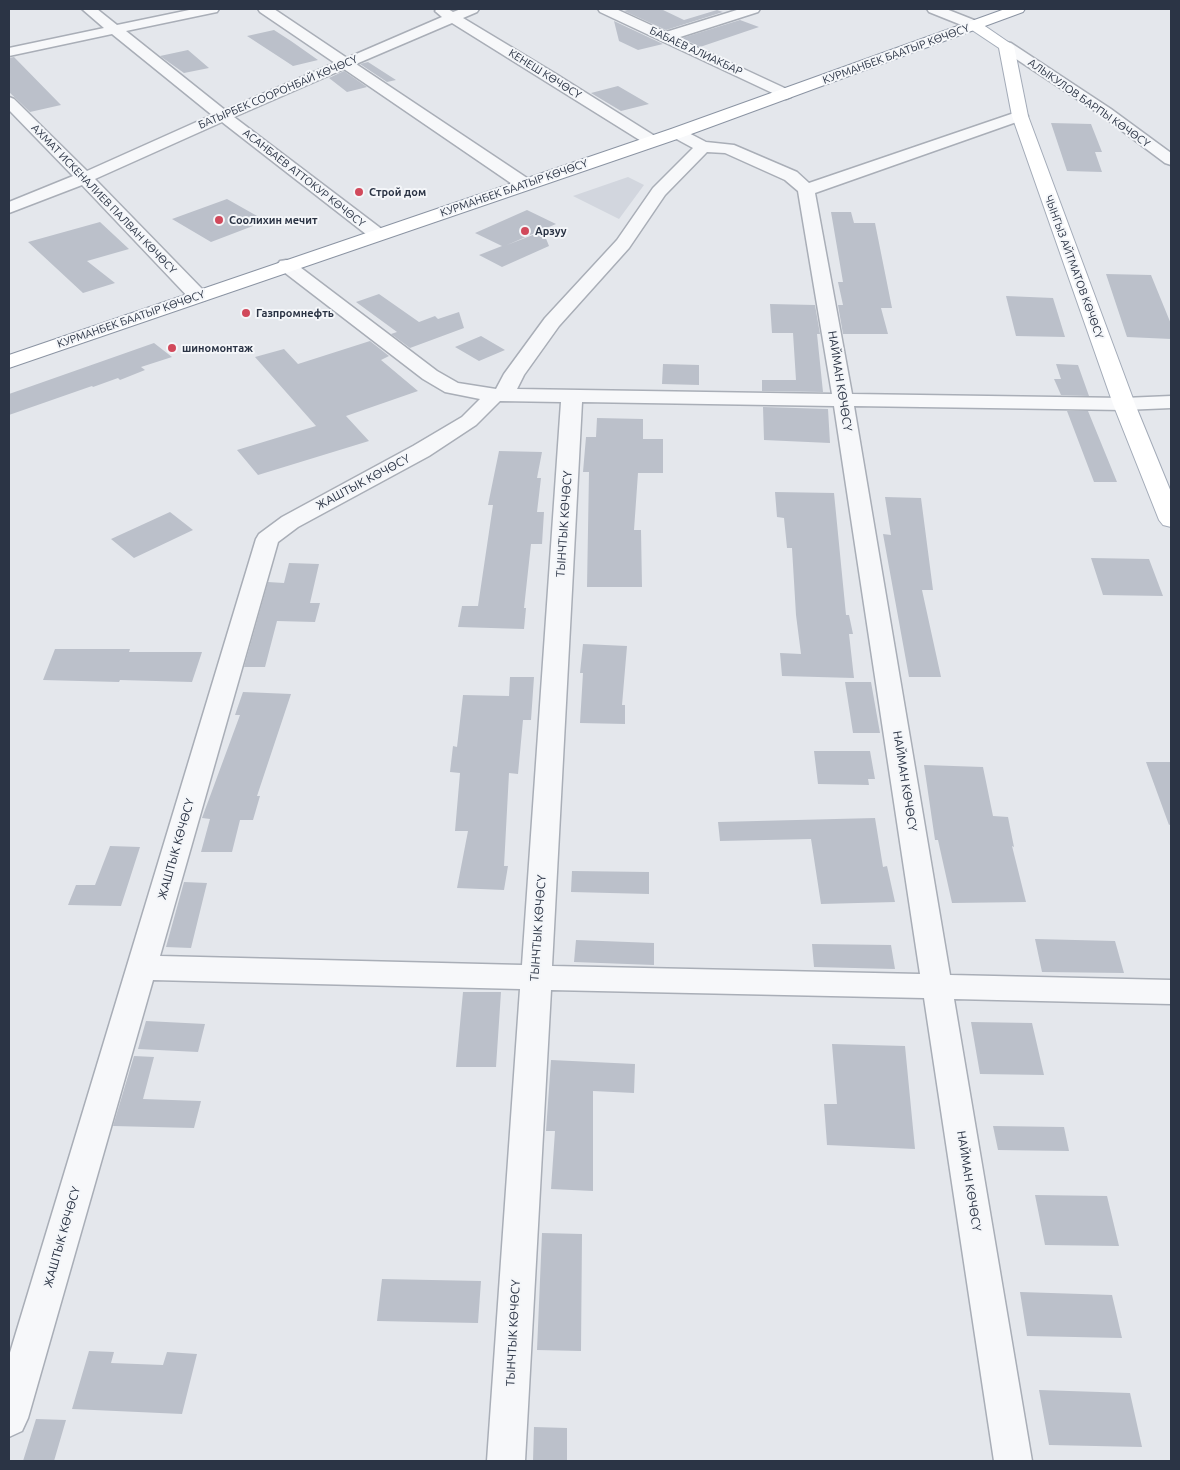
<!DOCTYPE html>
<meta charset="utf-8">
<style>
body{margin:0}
#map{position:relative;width:1180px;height:1470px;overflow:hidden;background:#e4e7ec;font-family:Ubuntu,sans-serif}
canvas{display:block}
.frame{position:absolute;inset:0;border:10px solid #2b3445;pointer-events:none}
</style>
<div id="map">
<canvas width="1180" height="1470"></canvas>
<div class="frame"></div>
</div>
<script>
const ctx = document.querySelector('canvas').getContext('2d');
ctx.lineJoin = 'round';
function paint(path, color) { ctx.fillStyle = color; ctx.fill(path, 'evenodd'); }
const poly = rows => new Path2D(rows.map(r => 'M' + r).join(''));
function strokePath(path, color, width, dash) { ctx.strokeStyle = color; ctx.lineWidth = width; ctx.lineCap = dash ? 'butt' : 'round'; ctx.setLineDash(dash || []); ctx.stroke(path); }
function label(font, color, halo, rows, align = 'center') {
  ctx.font = font + ' Ubuntu,sans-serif'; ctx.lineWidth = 4; ctx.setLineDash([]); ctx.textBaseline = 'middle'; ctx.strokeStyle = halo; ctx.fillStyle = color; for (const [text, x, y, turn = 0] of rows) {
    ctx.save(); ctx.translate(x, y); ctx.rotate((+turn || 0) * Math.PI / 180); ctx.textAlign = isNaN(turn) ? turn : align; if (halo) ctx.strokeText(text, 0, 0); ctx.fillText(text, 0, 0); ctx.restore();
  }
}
const built = poly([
 [628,177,644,185,619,219,573,196]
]);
const building = poly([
 [631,9,661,9,684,20,717,10,723,12,666,30,624,11],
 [740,20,759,27,700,47,682,38],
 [614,21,663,44,638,50,619,41],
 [274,30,291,41,318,60,293,66,247,36],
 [188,50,209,68,184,73,160,56],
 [14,57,61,105,30,112,9,92,9,58],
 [368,62,396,80,387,82,360,64],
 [344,71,367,87,347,92,329,78],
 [618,86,649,104,621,111,591,93],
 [1051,123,1091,124,1102,152,1095,152,1102,172,1067,171],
 [227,199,266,221,211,242,172,219],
 [527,210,556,224,507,245,543,231,549,246,502,267,479,255,502,246,475,233],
 [831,212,851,212,854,223,875,223,892,308,881,308,888,334,843,334,838,305,843,305,838,282,843,282],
 [100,222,129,249,87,261,115,283,83,293,28,242],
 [1106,274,1151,275,1171,324,1171,339,1127,337],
 [379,294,419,322,435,316,438,319,459,312,464,328,410,348,391,334,397,332,356,302],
 [1006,296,1053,298,1065,337,1016,336],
 [770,304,815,305,820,334,817,334,823,392,762,391,762,380,796,380,793,333,772,333],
 [481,336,505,350,479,361,455,347],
 [370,341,389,356,381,360,418,391,346,416,369,441,258,475,237,450,316,426,255,357,284,349,298,364],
 [154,343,172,357,141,367,145,370,120,380,118,378,93,387,92,386,9,415,9,394],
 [663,364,699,365,699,385,662,384],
 [1056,364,1078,365,1089,396,1061,395,1054,379,1061,379],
 [763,407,828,409,830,443,764,440],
 [1067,411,1088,411,1117,482,1094,482],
 [597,418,643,419,643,439,663,439,663,473,638,473,634,530,641,530,642,587,587,587,589,472,583,472,586,437,596,437],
 [499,451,542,452,537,478,541,478,537,512,544,512,542,544,531,544,524,608,526,608,524,629,458,627,462,606,478,606,493,505,488,505],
 [775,492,834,493,846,615,849,615,853,634,849,634,854,678,782,676,780,653,801,654,796,615,792,548,787,548,784,518,777,517],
 [885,497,921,498,933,590,922,590,941,677,909,677,883,534,891,535],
 [170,512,193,530,134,558,111,539],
 [1091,558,1149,559,1163,596,1103,595],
 [289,563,319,564,310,603,320,603,315,622,277,621,265,667,244,667,268,582,284,583],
 [583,644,627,646,622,705,625,705,625,724,580,723,583,673,580,673],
 [55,649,130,649,129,652,202,652,192,682,120,680,119,682,43,680],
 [510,677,534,677,531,720,523,720,518,774,509,773,504,866,508,866,504,890,457,888,468,831,455,831,460,773,450,772,453,746,457,747,463,695,509,696],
 [845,682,871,682,880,733,853,733],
 [243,692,291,694,257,796,260,796,253,820,240,820,232,852,201,852,210,819,202,818,240,715,235,715],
 [814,751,870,751,875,779,868,779,869,785,818,784],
 [1146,762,1171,762,1171,824,1169,825],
 [924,765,983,767,993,816,1008,817,1014,847,1012,846,1026,902,952,903,938,840,935,840],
 [875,818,883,867,887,866,895,902,821,904,811,839,720,841,718,822],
 [110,846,140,847,121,906,68,905,76,885,95,885],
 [572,871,649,872,649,894,571,892],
 [184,882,207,883,191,948,166,947],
 [1035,939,1115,941,1124,973,1042,972],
 [576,940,654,943,654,965,574,962],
 [812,944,891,945,895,969,814,967],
 [463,992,501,992,496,1067,456,1067],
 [146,1021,205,1024,198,1052,138,1049],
 [971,1022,1032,1023,1044,1075,980,1074],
 [832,1044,905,1046,915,1149,827,1145,824,1104,837,1104],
 [134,1056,154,1057,143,1099,201,1101,194,1128,113,1126],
 [551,1060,635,1064,634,1093,593,1091,593,1191,551,1189,555,1131,546,1131],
 [993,1126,1064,1127,1069,1151,998,1150],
 [1035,1195,1107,1196,1119,1246,1045,1245],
 [542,1233,582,1234,581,1351,537,1350],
 [382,1279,481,1281,478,1323,377,1321],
 [1020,1292,1112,1295,1122,1338,1027,1336],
 [89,1351,114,1352,111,1363,163,1365,167,1352,197,1354,182,1414,72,1409],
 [1039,1390,1130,1393,1142,1447,1049,1445],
 [36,1419,66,1420,54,1461,23,1461],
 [534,1427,567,1428,567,1461,533,1461]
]);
const minor = poly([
 [82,9,97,9,117,25,194,9,219,9,217,12,212,13,126,31,225,110,335,63,260,12,258,9,274,9,347,58,442,17,435,11,437,9,448,9,453,12,461,9,479,9,477,12,463,18,556,74,658,138,660,141,658,144,652,146,646,144,452,23,356,64,530,180,532,184,530,188,518,188,344,69,234,117,383,230,386,234,383,238,377,239,371,238,222,122,95,179,205,292,207,296,205,300,198,302,191,300,82,185,9,213,9,202,73,176,9,110,9,97,14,99,87,171,212,115,112,34,9,56,9,48,104,28,82,9],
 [598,9,616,9,666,32,740,9,760,9,758,12,677,38,791,91,794,94,791,97,786,99,781,97,600,12,598,9],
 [927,9,946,9,979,22,981,25,974,29,969,28,929,12,927,9],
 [1006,42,1011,43,1111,109,1171,153,1171,165,1165,163,1101,115,1001,49,999,46,1001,43,1006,42],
 [1020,111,1025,113,1028,116,1025,119,815,193,852,394,1124,398,1171,396,1171,408,1124,410,854,406,950,975,1171,980,1171,1004,954,999,1032,1461,994,1461,924,998,551,990,525,1461,487,1461,520,989,153,980,28,1418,22,1431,9,1437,9,1356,256,539,259,534,282,517,413,446,462,417,480,399,445,392,423,379,280,269,277,265,280,261,286,260,292,261,437,371,458,383,496,389,504,374,545,318,617,240,653,188,693,148,671,136,669,133,671,130,683,130,706,142,734,145,797,172,809,183,1020,111],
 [707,152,725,153,785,180,798,191,832,394,517,389,524,375,559,326,629,248,665,195,707,152],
 [500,401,561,402,522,965,160,956,278,542,298,527,429,456,476,425,500,401],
 [582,402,834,406,920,974,552,966,582,402]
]);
const major = poly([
 [974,21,979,22,1014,46,1028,116,1135,404,1171,492,1171,527,1163,525,1159,520,1113,404,1012,116,999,48,969,28,967,25,969,22,974,21]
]);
const highway = poly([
 [1005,9,1025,9,1023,12,683,137,9,368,9,355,671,129,1005,9]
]);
const markers = [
 [359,192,5,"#d1495b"],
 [219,220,5,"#d1495b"],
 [525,231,5,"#d1495b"],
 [246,313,5,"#d1495b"],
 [172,348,5,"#d1495b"]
];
const farStreetnames = [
 ["БАБАЕВ АЛИАКБАР",696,51,25],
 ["КУРМАНБЕК БААТЫР КӨЧӨСҮ",896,54,-20],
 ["КЕНЕШ КӨЧӨСҮ",545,74,32],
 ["БАТЫРБЕК СООРОНБАЙ КӨЧӨСҮ",278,92,-23],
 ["АЛЫКУЛОВ БАРПЫ КӨЧӨСҮ",1089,103,35],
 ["АСАНБАЕВ АТТОКУР КӨЧӨСҮ",304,178,38],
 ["КУРМАНБЕК БААТЫР КӨЧӨСҮ",514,188,-19],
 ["АХМАТ ИСКЕНАЛИЕВ ПАЛВАН КӨЧӨСҮ",104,199,46],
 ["ЧЫНГЫЗ АЙТМАТОВ КӨЧӨСҮ",1074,267,70],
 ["КУРМАНБЕК БААТЫР КӨЧӨСҮ",131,319,-19]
];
const farPoinames = [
 ["Строй дом",369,192],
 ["Соолихин мечит",229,220],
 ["Арзуу",535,231],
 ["Газпромнефть",256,313],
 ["шиномонтаж",182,348]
];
const streetNames = [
 ["НАЙМАН КӨЧӨСҮ",840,381,81],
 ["ЖАШТЫК КӨЧӨСҮ",363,482,-28],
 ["ТЫНЧТЫК КӨЧӨСҮ",564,524,-86],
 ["НАЙМАН КӨЧӨСҮ",905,781,81],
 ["ЖАШТЫК КӨЧӨСҮ",176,849,-74],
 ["ТЫНЧТЫК КӨЧӨСҮ",538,928,-86],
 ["НАЙМАН КӨЧӨСҮ",969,1181,81],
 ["ЖАШТЫК КӨЧӨСҮ",62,1237,-74],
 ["ТЫНЧТЫК КӨЧӨСҮ",513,1333,-87]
];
paint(built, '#d2d6de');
paint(building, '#bbc0ca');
strokePath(minor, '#a9aeb7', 3);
strokePath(major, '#a3abb8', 2);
strokePath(highway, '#8b94a3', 2);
paint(minor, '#f7f8fa');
paint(major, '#fff');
paint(highway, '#fff');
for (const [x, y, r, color] of markers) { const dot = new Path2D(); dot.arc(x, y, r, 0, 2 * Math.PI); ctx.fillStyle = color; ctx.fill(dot); strokePath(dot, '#f4f6f9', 2); }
label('11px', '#2b3445', '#f4f6f9', farStreetnames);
label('bold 11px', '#2b3445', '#f4f6f9', farPoinames, 'left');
label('12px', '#2b3445', '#f4f6f9', streetNames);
</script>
